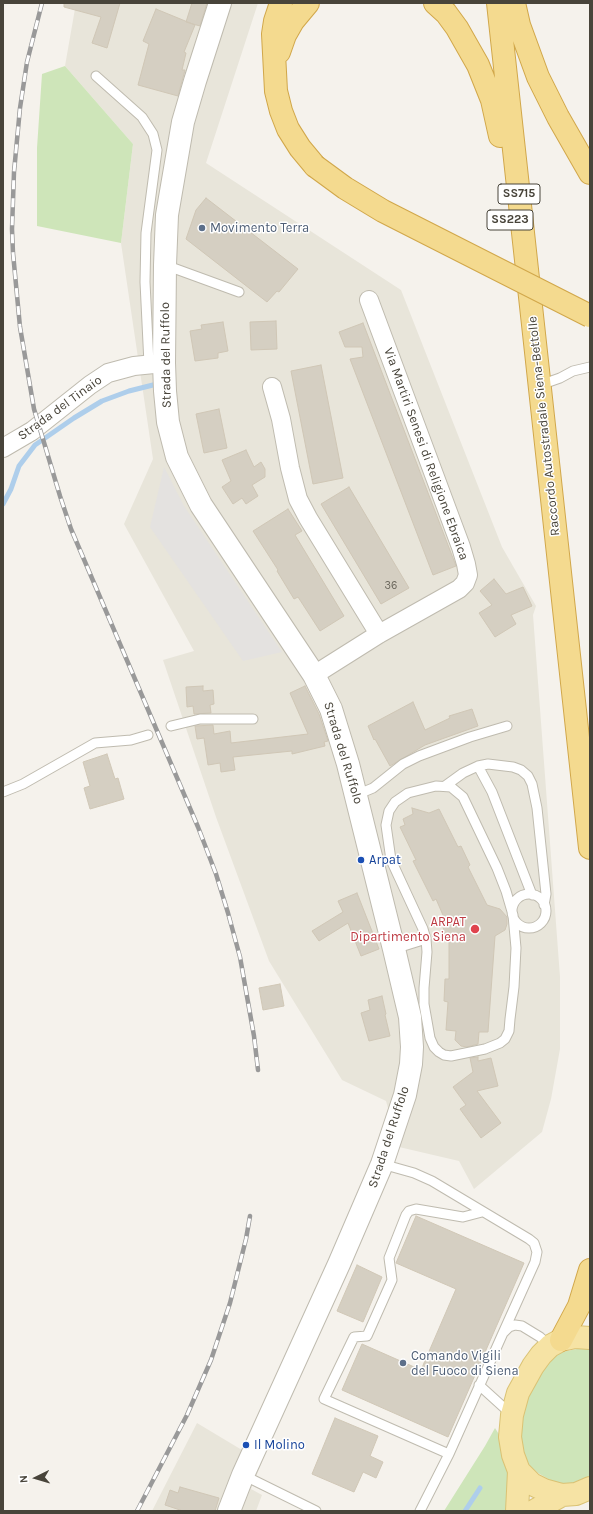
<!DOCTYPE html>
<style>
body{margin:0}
#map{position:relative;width:593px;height:1514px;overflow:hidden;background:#f5f2ec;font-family:Karla,sans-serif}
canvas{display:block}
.frame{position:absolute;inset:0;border:4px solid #48443a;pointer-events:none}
.north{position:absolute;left:16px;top:1458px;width:40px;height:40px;-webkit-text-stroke:3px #fff;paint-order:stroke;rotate:265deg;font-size:11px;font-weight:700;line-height:16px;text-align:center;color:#48443a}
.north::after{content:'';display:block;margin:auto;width:14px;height:18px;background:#48443a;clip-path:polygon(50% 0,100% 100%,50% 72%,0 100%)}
</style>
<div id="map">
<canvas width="593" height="1514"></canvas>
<div class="frame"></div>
<div class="north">N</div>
</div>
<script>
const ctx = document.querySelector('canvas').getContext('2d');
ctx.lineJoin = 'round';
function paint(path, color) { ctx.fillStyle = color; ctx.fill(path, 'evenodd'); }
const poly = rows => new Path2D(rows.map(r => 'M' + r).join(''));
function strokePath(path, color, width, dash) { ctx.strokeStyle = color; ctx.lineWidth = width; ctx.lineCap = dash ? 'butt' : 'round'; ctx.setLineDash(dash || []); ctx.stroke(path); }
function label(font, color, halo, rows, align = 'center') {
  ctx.font = font + ' Karla,sans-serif'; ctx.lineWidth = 3; ctx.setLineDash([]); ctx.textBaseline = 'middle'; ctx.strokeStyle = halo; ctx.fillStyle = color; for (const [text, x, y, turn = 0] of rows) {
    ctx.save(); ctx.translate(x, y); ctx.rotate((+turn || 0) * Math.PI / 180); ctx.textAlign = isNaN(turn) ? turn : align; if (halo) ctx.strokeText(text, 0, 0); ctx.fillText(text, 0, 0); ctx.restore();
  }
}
const residential = poly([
 [76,3,258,3,206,163,401,290,502,547,536,606,533,615,560,977,560,1049,551,1099,542,1132,474,1189,459,1161,399,1147,386,1101,342,1080,269,961,216,817,163,660,194,651,124,524,153,459,121,243,133,144,65,66],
 [197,1423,262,1462,251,1489,262,1495,256,1511,152,1511]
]);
const green = poly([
 [65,66,133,144,121,243,37,226,37,148,42,74],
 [582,1348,590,1349,590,1476,583,1481,570,1485,557,1484,538,1473,530,1466,525,1457,521,1444,520,1425,523,1406,539,1371,557,1353],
 [495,1428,500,1436,509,1474,507,1511,444,1511,485,1446]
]);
const parking = poly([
 [164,467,184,506,282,652,243,661,150,527]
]);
const stream = poly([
 [3,504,11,489,19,466,35,445,74,418,102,401,129,391,157,384],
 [465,1511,480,1488]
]);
const building = poly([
 [64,3,120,3,107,48,92,43,101,17,64,7,64,3],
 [192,3,207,3,200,26,186,22,192,3],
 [156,9,195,25,184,52,186,53,182,70,185,70,178,96,138,85,149,44,143,41,156,9],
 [206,198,298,269,279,292,277,291,267,302,186,239,196,210,206,198],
 [276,321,277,349,251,350,250,322,276,321],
 [223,322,228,351,218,353,218,358,195,361,190,331,202,329,201,325,223,322],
 [363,323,456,566,433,575,350,359,363,357,362,347,345,347,339,332,363,323],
 [321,365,343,478,313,484,291,371,321,365],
 [219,409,227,448,204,453,196,414,219,409],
 [246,450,254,467,261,462,265,469,265,477,252,485,258,496,246,504,242,498,233,504,222,487,231,481,222,460,246,450],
 [349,487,409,588,381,604,321,504,349,487],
 [288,509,302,531,295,535,344,616,320,631,298,597,294,599,277,571,278,570,253,531,288,509],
 [494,579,506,594,523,587,532,606,511,615,516,624,495,637,479,613,492,605,480,591,494,579],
 [203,686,203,691,213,690,214,704,210,705,211,713,194,714,193,706,187,707,186,687,203,686],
 [305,686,319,714,328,741,324,742,325,746,292,754,292,751,233,757,235,770,221,772,220,763,208,765,204,738,197,739,195,726,213,725,214,734,230,731,231,743,308,734,290,693,305,686],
 [413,702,425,730,450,718,449,716,472,709,478,726,425,745,390,766,375,739,374,740,368,726,413,702],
 [107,754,115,779,118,778,124,799,90,809,84,788,90,786,83,762,107,754],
 [412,808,429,813,439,809,458,847,461,846,470,865,468,867,487,905,500,909,507,917,507,924,505,930,495,936,488,1032,479,1032,478,1044,467,1047,461,1046,455,1040,456,1031,446,1030,448,1002,444,1001,445,979,449,979,449,937,442,932,446,922,436,899,433,901,413,861,416,860,400,827,405,825,403,819,413,814,412,808],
 [357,893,379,949,361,956,348,923,319,941,312,931,343,912,338,901,357,893],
 [280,984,284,1006,263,1010,259,988,280,984],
 [382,996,386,1014,385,1015,390,1036,369,1041,361,1013,370,1010,368,1000,382,996],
 [478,1057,478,1061,491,1058,498,1086,477,1091,501,1123,481,1138,460,1109,466,1105,453,1087,473,1072,470,1058,478,1057],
 [416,1216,524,1263,448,1437,342,1390,362,1344,421,1370,456,1289,396,1263,416,1216],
 [357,1265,382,1277,363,1322,337,1311,357,1265],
 [335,1418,378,1436,370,1456,383,1462,376,1478,363,1472,354,1492,312,1474,335,1418],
 [180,1487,219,1498,215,1511,183,1511,165,1505,170,1490,178,1493,180,1487]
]);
const service = poly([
 [96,76,142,117,153,134,157,150,146,233,145,282,149,364],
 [165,265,239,292],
 [540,385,560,378,573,371,590,367],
 [171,726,200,719,253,719],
 [436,786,451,787,463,797,497,868,506,891,513,915,516,948,514,987,510,1019,509,1031,505,1039,500,1043,485,1049,451,1056,444,1055,439,1052,434,1047,430,1038,424,1004,424,988,427,952,426,939,423,929,391,860,386,825,389,811,395,802,408,793,436,786],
 [445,786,463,773,478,766],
 [3,792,23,784,95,743,131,740,148,735],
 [356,795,373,788,403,764,419,756,470,737,507,726],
 '512 911a17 17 0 1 1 34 0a17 17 0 1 1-34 0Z',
 [532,895,492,792,478,766,488,764,513,767,521,770,528,776,532,784,537,808,546,894,544,905],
 [394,949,426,939],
 [382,1164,414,1173,432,1181,529,1239,534,1243,537,1252,535,1262,503,1333],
 [479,1385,511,1414],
 [449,1454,324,1399,354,1337,367,1336,392,1280,389,1258,406,1215,409,1211,416,1209,463,1217,482,1212],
 [243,1475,316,1511],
 [420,1511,449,1454,503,1333,509,1327,515,1325,522,1326,540,1337,550,1346]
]);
const minor = poly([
 [272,387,281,419,290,468,298,499,308,518,379,634],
 [3,448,32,431,90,385,108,373,134,366,164,363],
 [314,675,379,634,459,589,465,583,468,575,466,564,461,547,369,300]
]);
const tertiary = poly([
 [220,3,195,81,183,122,167,215,165,265,164,363,165,391,168,422,177,457,201,505,314,675,331,709,348,764,394,949,410,1017,412,1047,411,1064,405,1095,382,1164,339,1264,243,1475,229,1511]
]);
const primary = poly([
 [590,1338,575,1337,561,1340,550,1346,541,1355,533,1366,518,1393,512,1415,510,1437,513,1455,519,1471,532,1484,544,1490,562,1495,576,1494,590,1488],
 [517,1511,519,1471],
 [534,1511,562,1495]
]);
const trunk = poly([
 [281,3,275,21,273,34,276,91,281,111,288,129,300,148,315,166],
 [435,3,446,13,457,28,478,65,492,100,500,136],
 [498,3,590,848],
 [514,3,519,25,538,77,558,117,590,173],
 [279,52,285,35,293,21,308,3],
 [561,1340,579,1306,590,1270]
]);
const rail = poly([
 [42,3,27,62,20,108,14,172,12,229,13,253,20,327,34,409,60,496,71,529,198,827,216,874,228,913,240,957,254,1036,258,1070],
 [137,1511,187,1415,211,1360,230,1303,246,1239,250,1216]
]);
const trunkBridge = poly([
 [315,166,345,188,383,211,590,316]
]);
const markers = [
 [202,228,4,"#5c6f8a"],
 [361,860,4,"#1a4fb4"],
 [475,929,5,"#e0444e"],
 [403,1363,4,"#5c6f8a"],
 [246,1445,4,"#1a4fb4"]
];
const numberNames = [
 ["36",391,586]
];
const shields = [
 [519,194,42],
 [510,220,46]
];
const shieldNames = [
 ["SS715",519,194],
 ["SS223",510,220]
];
const serviceNames = [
 ["Movimento Terra",210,228],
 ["Comando Vigili",411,1356],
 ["del Fuoco di Siena",411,1371]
];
const streetNames = [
 ["Strada del Ruffolo",166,355,-91],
 ["Strada del Tinaio",60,408,-36],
 ["Raccordo Autostradale Siena-Bettolle",544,426,-96],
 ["Via Martiri Senesi di Religione Ebraica",426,454,70],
 ["Strada del Ruffolo",343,753,73],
 ["Strada del Ruffolo",389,1137,-72]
];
const transitNames = [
 ["Arpat",369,860],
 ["Il Molino",254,1445]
];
const healthNames = [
 ["ARPAT",466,922],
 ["Dipartimento Siena",466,937]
];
paint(residential, '#e8e5da');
paint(green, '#cee5b9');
paint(parking, '#e4e2e0');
strokePath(stream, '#aeceeb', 5);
paint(building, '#d5cfc2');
strokePath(building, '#d0c7b6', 1);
strokePath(service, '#bfbbaf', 11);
strokePath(minor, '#bfbbaf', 20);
strokePath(tertiary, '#bfbbaf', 24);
strokePath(primary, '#dac274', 24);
strokePath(trunk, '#d1a74a', 24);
strokePath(service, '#fff', 9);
strokePath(minor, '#fff', 18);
strokePath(tertiary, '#fff', 22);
strokePath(primary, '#f6e3a4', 22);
strokePath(trunk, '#f4da8f', 22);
strokePath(rail, '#999', 4.5);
strokePath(rail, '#fff', 3, [9]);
strokePath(trunkBridge, '#d1a74a', 24, []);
strokePath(trunkBridge, '#f4da8f', 22);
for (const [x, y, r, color] of markers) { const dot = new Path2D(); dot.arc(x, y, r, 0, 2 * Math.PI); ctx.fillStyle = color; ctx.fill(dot); strokePath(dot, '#fff', 1.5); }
label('11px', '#6b675c', null, numberNames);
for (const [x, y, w] of shields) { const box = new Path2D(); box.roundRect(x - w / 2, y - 10, w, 20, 3); ctx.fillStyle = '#fff'; ctx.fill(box); strokePath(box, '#48443a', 1); }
label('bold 12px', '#48443a', null, shieldNames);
label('13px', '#4e5e75', '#fff', serviceNames, 'left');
label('13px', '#48443a', '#fff', streetNames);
label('13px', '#164399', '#fff', transitNames, 'left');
label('13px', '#be3a42', '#fff', healthNames, 'right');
</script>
